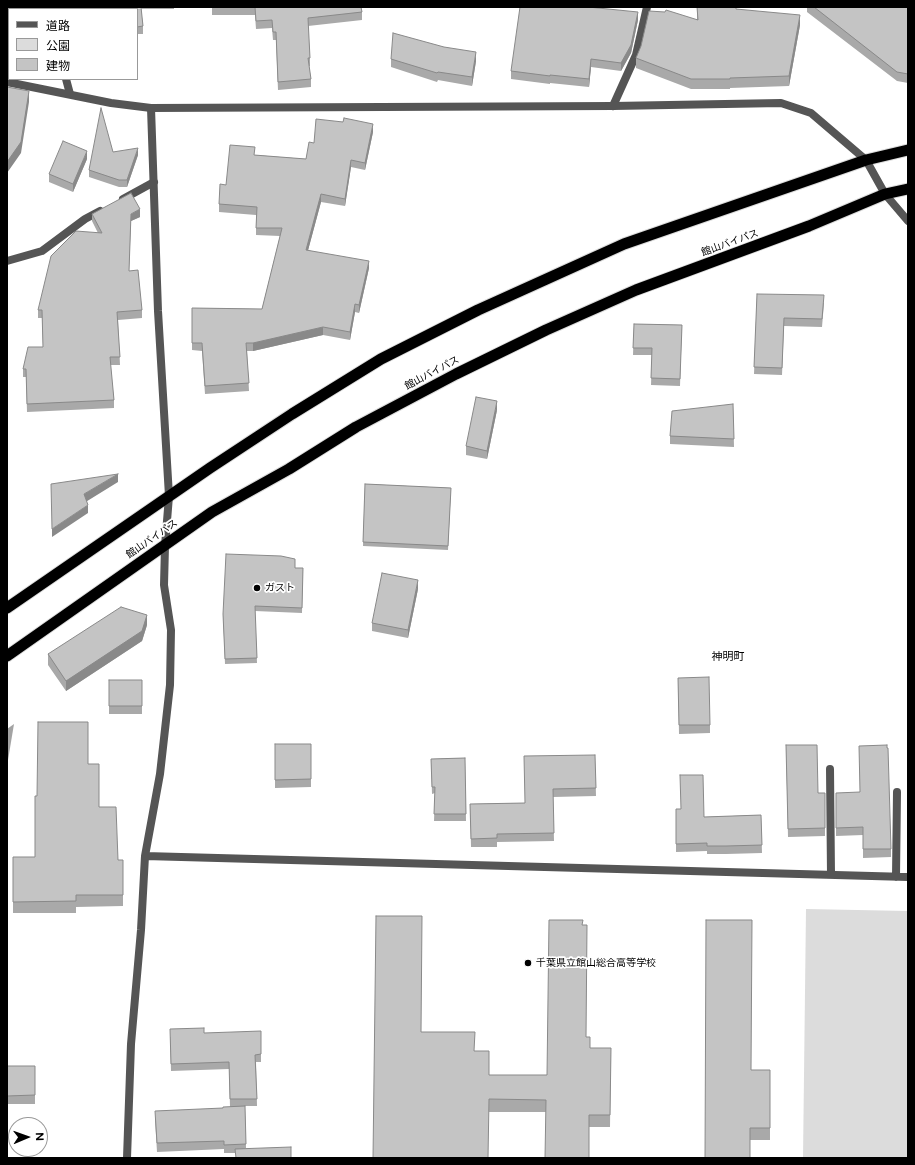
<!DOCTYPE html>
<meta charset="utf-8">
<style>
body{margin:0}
#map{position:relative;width:915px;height:1165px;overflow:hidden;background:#fff;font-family:Figtree,"Noto Sans JP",sans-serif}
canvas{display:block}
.frame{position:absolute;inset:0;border:8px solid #000;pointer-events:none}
.legend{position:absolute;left:8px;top:8px;width:130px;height:72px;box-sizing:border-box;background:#fff;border:1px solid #999;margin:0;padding:5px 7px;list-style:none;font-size:12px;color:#000}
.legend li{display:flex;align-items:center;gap:8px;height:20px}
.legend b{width:20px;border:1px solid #999}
.north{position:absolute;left:8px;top:1117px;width:40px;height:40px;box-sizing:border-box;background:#fff;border:1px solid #999;border-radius:50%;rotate:88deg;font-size:11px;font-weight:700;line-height:16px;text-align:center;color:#000}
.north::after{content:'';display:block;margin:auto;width:14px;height:18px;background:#000;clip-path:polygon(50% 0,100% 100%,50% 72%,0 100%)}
</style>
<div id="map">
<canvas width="915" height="1165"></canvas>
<div class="frame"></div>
<ul class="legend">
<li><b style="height:5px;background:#555"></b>道路</li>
<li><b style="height:11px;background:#dcdcdc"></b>公園</li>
<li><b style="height:11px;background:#c4c4c4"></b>建物</li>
</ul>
<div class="north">N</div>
</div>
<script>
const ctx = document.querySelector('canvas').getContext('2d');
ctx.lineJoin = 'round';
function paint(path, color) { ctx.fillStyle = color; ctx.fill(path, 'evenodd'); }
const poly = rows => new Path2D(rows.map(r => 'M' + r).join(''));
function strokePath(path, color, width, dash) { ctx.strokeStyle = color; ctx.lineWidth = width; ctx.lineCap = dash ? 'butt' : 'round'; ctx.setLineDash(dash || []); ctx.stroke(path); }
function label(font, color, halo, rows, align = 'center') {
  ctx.font = font + ' Figtree,"Noto Sans JP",sans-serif'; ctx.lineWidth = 3.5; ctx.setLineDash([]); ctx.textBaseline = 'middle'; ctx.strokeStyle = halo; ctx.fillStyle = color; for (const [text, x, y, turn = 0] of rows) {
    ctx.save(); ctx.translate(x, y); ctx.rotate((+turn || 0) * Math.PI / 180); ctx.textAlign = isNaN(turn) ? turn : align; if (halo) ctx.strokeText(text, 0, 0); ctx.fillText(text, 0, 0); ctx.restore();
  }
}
const green = poly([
 [806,909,908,911,908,1158,803,1158]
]);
const water = poly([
 [14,724,7,766,7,729]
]);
const service = poly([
 [30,7,31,9],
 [66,79,70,94],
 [123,199,154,182],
 [7,261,42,251,85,219,100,211]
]);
const minor = poly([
 [613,106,636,55,647,7],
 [885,194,908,221],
 [830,769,831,875],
 [145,856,908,877],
 [896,877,897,792],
 [127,1158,131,1044,141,930,145,856,160,774,170,685,171,630,164,585,165,546,169,496,158,311,151,108]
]);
const tertiary = poly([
 [7,82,111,103,151,108,613,106,781,103,811,113,866,160,885,194]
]);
const trunk = poly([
 [7,608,210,468,292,414,381,359,478,310,624,244,866,160,908,150],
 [7,656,212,512,289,469,356,427,456,374,546,330,636,290,809,226,885,194,908,189]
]);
const wall = poly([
 [114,7,174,7,174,9,141,9,143,26,143,34,137,34,137,9,114,9],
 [212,7,361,7,362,12,362,20,308,26,310,58,310,66,309,66,311,79,311,87,278,90,276,40,273,40,272,28,256,29,255,15,212,15],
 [697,7,736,7,736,9,800,25,789,86,730,88,730,89,691,89,636,68,636,58,697,20],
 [807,7,908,7,908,83,897,81,807,12],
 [638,20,631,53,621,71,591,67,589,87,550,83,550,84,511,79,511,71],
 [391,59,476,61,472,86,438,80,437,82,391,67],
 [373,132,365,170,351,167,345,206,321,202,308,250,369,268,359,313,355,312,350,340,323,335,253,351,247,351,249,391,205,394,202,351,192,350,192,308,262,309,280,236,256,235,256,215,219,212,219,204,226,185,255,155,306,159,314,143],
 [113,152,138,155,127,187,119,187,89,177,89,170],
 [87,159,73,192,49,182,49,174],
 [92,214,140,217,131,221,129,271,142,310,142,318,118,320,120,365,110,365,114,400,114,408,27,412,26,377,23,377,23,369,43,347,42,318,38,318,38,310,98,233,92,221],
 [757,294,824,303,822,327,784,326,782,375,754,374],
 [634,324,682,325,680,386,651,385,652,355,633,355],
 [733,404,734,447,670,444,670,436],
 [497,410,487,459,466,455,466,446],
 [365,484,451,488,448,550,363,546],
 [295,568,303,568,302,613,255,611,257,663,225,664,223,614],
 [418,589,408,638,372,631,372,623],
 [147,625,142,641,66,691,48,665,48,654],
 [678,678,710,725,710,733,679,734],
 [109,680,142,680,142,714,109,714],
 [275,744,311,744,311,787,275,788],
 [786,745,818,793,825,793,825,836,788,837],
 [595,755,596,796,553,797,554,841,497,842,497,847,471,847,470,804,525,803],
 [465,758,466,821,434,821,435,793,432,794,431,759],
 [88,764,99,807,118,860,123,860,123,906,76,907,76,913,13,913,13,857,35,857],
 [836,793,891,849,891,857,863,858,863,835,836,836],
 [676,809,680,809,704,817,761,815,762,853,726,854,707,854,707,851,676,852],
 [421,1032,475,1051,489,1075,547,1075,586,1037,590,1048,611,1048,610,1127,589,1127,546,1112,489,1112],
 [204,1033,261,1054,261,1062,256,1062,257,1106,245,1106,246,1148,235,1153,224,1153,224,1149,157,1152,155,1119,223,1108,230,1107,229,1069,171,1071,170,1037],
 [7,1066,35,1066,35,1104,7,1104],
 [751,1070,770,1070,770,1140,750,1140,705,1158]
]);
const shadedWall = poly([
 [638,12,638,20,631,53,621,71,621,63],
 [800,15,800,25,789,86,789,76],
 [476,52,476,61,472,86,472,77],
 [591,59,591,67,589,87,589,79],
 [29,91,29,102,21,153,7,173,7,162],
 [373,124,373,132,365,170,365,163],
 [138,148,138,155,127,187,127,180],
 [87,151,87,159,73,192,73,184],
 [351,160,351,167,345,206,345,199],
 [321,194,321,202,306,258,306,250],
 [140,209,140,217,131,221,131,214],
 [369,261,369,268,359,313,359,305],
 [355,304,355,312,350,340,350,332],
 [323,327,323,335,253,351,253,343],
 [497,401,497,410,487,459,487,451],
 [118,474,118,482,84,503,84,494],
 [88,505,88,513,52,537,52,529],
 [418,580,418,589,408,638,408,630],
 [147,615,147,625,142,641,66,691,66,681]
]);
const building = poly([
 [50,7,75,7,75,9,51,9,50,7],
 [114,7,141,7,143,26,137,27,137,9,115,9,114,7],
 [229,7,361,7,362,12,308,18,310,58,308,58,311,79,278,82,276,32,273,32,272,20,256,21,255,7,229,7],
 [520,7,588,7,638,12,631,45,621,63,591,59,589,79,550,75,550,76,511,71,520,7],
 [697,7,736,7,736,9,800,15,789,76,730,78,730,79,691,79,636,58,641,46,649,11,665,12,666,10,698,20,697,7],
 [814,7,908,7,908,74,897,72,814,7],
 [393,33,444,47,476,52,472,77,438,72,437,73,391,59,393,33],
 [7,87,29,91,21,142,7,162,7,87],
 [101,108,113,152,138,148,127,180,119,180,89,170,101,108],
 [344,118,373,124,365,163,351,160,345,199,321,194,306,250,369,261,359,305,355,304,350,332,323,327,253,343,246,343,249,383,205,386,202,343,192,343,192,308,262,309,282,228,256,228,257,207,219,204,220,184,226,185,230,145,255,147,254,155,306,159,309,142,314,143,316,119,343,122,344,118],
 [63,141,87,151,73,184,49,174,63,141],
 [131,193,140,209,131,214,129,271,138,270,142,310,117,312,120,357,110,357,114,400,27,404,26,369,23,369,28,347,43,347,42,310,38,310,51,256,76,231,102,233,92,214,131,193],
 [757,294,824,295,822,319,784,318,782,368,754,367,757,294],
 [634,324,682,325,680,379,651,378,652,348,633,348,634,324],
 [476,397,497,401,487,451,466,446,476,397],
 [733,404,734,439,670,436,672,411,733,404],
 [118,474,84,494,88,505,52,529,51,484,118,474],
 [365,484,451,488,448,546,363,542,365,484],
 [226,554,281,556,295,559,295,568,303,568,302,608,255,606,257,658,225,659,223,614,226,554],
 [382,573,418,580,408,630,372,623,382,573],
 [121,607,147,615,142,631,66,681,48,654,121,607],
 [709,677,710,725,679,725,678,678,709,677],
 [109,680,142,680,142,706,109,706,109,680],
 [38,722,88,722,88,764,99,764,99,807,116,807,118,860,123,860,123,895,76,895,76,901,13,902,13,857,35,857,35,796,37,796,38,722],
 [275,744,311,744,311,779,275,780,275,744],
 [786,745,817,745,818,793,825,793,825,828,788,829,786,745],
 [887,745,887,748,888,748,891,849,863,849,863,827,836,828,836,793,860,792,859,746,887,745],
 [595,755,596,788,553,789,554,833,497,834,497,838,471,839,470,804,525,803,524,756,595,755],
 [465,758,466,814,434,814,435,787,432,787,431,759,465,758],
 [680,775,703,775,704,817,761,815,762,845,726,846,707,846,707,843,676,844,676,809,681,809,680,775],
 [376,916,422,916,421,1032,475,1032,474,1051,489,1051,489,1075,547,1075,549,920,583,920,582,925,587,925,586,1037,590,1037,590,1048,611,1048,610,1115,589,1115,589,1158,545,1158,546,1100,489,1099,488,1158,373,1158,376,916],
 [706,920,752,920,751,1070,770,1070,770,1128,750,1128,750,1158,705,1158,706,920],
 [204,1028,204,1033,261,1031,261,1054,255,1055,257,1099,230,1099,229,1062,171,1064,170,1029,204,1028],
 [7,1066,35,1066,35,1095,7,1096,7,1066],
 [245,1106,246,1144,224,1145,224,1141,157,1143,155,1111,223,1108,223,1107,245,1106],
 [291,1147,291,1158,236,1158,235,1149,291,1147]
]);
const markers = [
 [257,588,4,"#000"],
 [528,963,4,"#000"]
];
const streetNames = [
 ["館山バイパス",730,243,-20],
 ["館山バイパス",432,373,-28],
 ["館山バイパス",152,539,-35]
];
const poiNames = [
 ["ガスト",265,588],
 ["千葉県立館山総合高等学校",536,963]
];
const neighbourhoodNames = [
 ["神明町",728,657]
];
paint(green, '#dcdcdc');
paint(water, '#a3a3a3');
strokePath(trunk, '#dbdbdb', 13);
strokePath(service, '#555', 8);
strokePath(minor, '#555', 8);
strokePath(tertiary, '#555', 8);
strokePath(trunk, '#000', 11);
paint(wall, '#a9a9a9');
paint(shadedWall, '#898989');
paint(building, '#c4c4c4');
strokePath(building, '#898989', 1);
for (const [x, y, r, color] of markers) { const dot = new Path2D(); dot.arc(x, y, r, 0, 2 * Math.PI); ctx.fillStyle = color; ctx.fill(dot); strokePath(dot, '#fff', 1.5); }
label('10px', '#000', '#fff', streetNames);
label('10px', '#000', '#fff', poiNames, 'left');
label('11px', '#000', '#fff', neighbourhoodNames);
</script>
